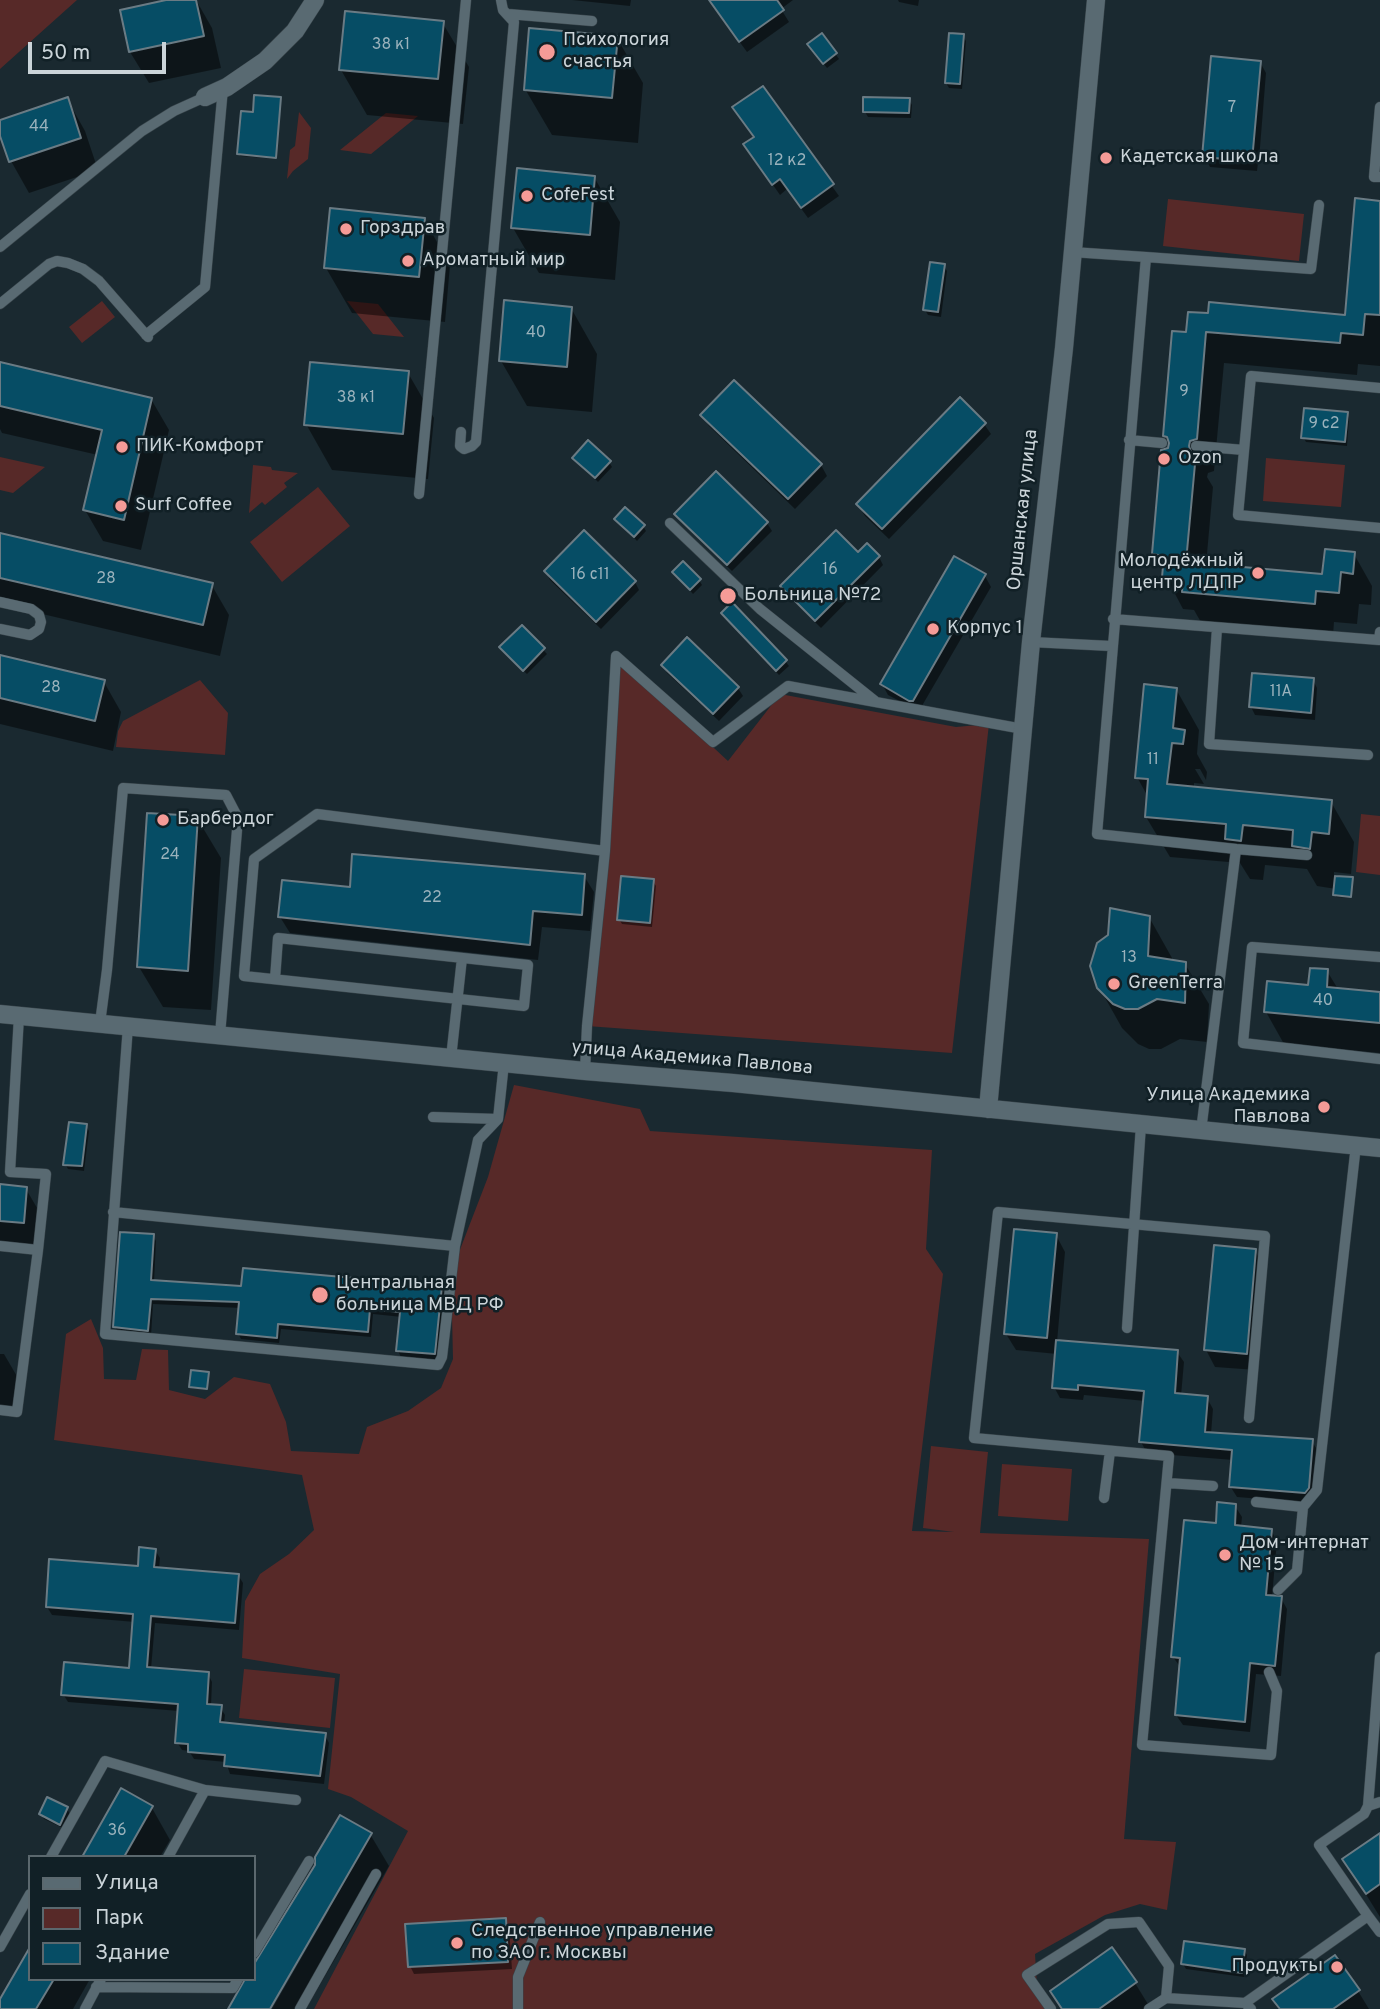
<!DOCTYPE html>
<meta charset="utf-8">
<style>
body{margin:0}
#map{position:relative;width:1380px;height:2009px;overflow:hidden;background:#1a2930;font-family:Overpass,sans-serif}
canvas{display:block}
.legend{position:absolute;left:28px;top:1855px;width:228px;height:126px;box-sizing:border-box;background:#112026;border:2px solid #5b686e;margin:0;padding:9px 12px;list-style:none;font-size:21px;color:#cbd4d9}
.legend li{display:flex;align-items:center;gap:14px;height:35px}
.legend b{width:35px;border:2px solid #5b686e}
.scale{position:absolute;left:28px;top:42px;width:138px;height:32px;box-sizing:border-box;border:4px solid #cbd4d9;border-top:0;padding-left:9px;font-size:21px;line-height:24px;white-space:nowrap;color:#cbd4d9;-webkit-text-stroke:5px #112026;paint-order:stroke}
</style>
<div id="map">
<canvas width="1380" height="2009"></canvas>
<ul class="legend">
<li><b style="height:9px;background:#596a72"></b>Улица</li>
<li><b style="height:19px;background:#572928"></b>Парк</li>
<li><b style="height:19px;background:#064d65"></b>Здание</li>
</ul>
<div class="scale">50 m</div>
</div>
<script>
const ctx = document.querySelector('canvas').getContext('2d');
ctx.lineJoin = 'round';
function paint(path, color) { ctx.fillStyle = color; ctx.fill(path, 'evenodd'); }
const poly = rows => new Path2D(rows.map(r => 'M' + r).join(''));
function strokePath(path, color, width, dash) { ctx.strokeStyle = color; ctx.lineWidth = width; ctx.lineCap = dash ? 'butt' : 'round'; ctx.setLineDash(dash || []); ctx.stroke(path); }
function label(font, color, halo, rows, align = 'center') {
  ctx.font = font + ' Overpass,sans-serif'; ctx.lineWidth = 5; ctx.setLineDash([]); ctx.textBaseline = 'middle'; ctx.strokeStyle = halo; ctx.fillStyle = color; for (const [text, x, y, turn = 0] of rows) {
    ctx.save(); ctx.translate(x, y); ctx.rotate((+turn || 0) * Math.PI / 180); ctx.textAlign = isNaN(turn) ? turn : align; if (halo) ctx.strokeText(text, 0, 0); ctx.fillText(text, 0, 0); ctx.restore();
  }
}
const green = poly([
 [0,0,77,0,0,69],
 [299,112,311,128,308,159,293,171,287,179,290,150,295,146],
 [386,113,418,116,371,154,340,150],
 [1168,199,1304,214,1299,261,1163,246],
 [102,301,115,317,82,343,69,327],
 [347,301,378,304,404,337,373,334],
 [0,457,45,467,13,493,0,490],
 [1266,458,1345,465,1341,507,1263,501],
 [253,465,271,467,272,470,298,473,284,483,287,487,265,505,262,502,249,513],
 [318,487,350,526,282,582,250,542],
 [618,659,728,761,780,694,956,727,989,724,952,1053,587,1026],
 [200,680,228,713,225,755,116,747,118,731,123,721],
 [1361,814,1380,816,1380,875,1356,872],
 [514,1085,640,1109,650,1131,932,1150,926,1249,943,1274,912,1531,954,1532,923,1528,931,1446,988,1452,980,1533,1149,1539,1124,1839,1176,1842,1167,1910,1140,1904,1105,1915,1035,1954,1037,1986,1051,2009,314,2009,408,1831,351,1797,328,1789,340,1674,242,1658,245,1601,260,1574,289,1554,314,1530,302,1475,54,1440,66,1334,91,1319,103,1348,104,1379,136,1380,142,1349,168,1350,169,1390,205,1399,234,1377,270,1384,286,1422,291,1451,359,1454,367,1427,408,1411,441,1388,453,1359,451,1273,488,1177],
 [1002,1464,1072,1469,1068,1521,998,1516],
 [244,1669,335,1678,330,1728,239,1718]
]);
const shadow = poly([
 [175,0,196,0,212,28,221,68,149,83,130,52],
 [572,0,631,0,630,6],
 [709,0,793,0,781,9,789,22,747,52],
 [898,0,919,0,918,6,899,2],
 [442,22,469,67,463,124,367,115,341,70],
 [822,35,839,59,827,68,812,49],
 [963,36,966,41,962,89,949,88,946,83],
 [617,38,643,83,638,143,552,135,525,89],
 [1260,62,1266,73,1259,160,1208,155,1208,159,1258,163,1257,171,1210,167,1204,156],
 [762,88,839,196,808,218,787,189,780,195,752,155],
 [67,99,85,131,98,170,29,193,11,161,0,131,0,122],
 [280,99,276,159,240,156,254,114],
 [909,100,912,105,911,118,868,117,865,112],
 [594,177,620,222,615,280,539,273,513,228],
 [1380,202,1380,366,1358,364,1357,375,1224,363,1214,471,1208,473,1207,477,1213,487,1206,565,1324,576,1354,554,1372,586,1371,605,1359,604,1357,624,1334,622,1333,636,1202,624,1194,610,1183,609,1154,554,1170,445,1164,435,1188,334,1347,317],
 [424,219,450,265,445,322,352,313,326,268],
 [944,266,947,271,941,317,928,315,925,310],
 [571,308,597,354,592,412,527,406,501,361],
 [0,364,151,399,169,430,141,550,103,541,85,510,98,455,2,433,0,429],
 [408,373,434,418,428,479,332,470,306,424],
 [1347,413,1349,418,1347,446,1306,442,1303,437],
 [702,415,821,465,827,476,795,509,709,426],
 [984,424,991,434,889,539,865,516,858,505],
 [575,458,609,462,612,467,598,482],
 [676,514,767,523,772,531,732,571,681,522],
 [617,519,643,526,646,531,637,541],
 [0,535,211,584,229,615,220,656,0,604],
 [879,557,883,565,821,628,787,594,782,586],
 [546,572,635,582,639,590,601,629,550,580],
 [674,573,699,580,702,585,693,594],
 [985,576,991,587,919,711,888,695,882,684],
 [732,605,786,662,789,666,779,675,726,618],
 [522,627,547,654,527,674,504,652],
 [0,657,104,682,121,712,113,751,0,724],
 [663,665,738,688,743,696,719,721,667,673],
 [1313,680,1317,688,1315,720,1255,715,1251,707],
 [1176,689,1199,730,1197,754,1207,772,1206,780,1200,769,1195,769,1204,784,1194,783,1194,789,1331,802,1354,842,1351,874,1334,872,1334,878,1352,879,1351,898,1336,897,1336,889,1317,886,1307,869,1265,865,1263,880,1250,879,1240,863,1170,857,1146,817,1148,797,1137,777],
 [197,818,221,858,211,1010,163,1007,139,967],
 [584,876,594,892,590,931,542,927,538,960,290,933,280,917,352,889],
 [653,881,656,886,652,927,622,924,619,919],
 [1149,917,1172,958,1172,962,1185,964,1209,1004,1207,1042,1180,1039,1161,1049,1149,1049,1138,1044,1122,1028,1099,987],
 [1327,971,1338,989,1380,993,1380,1053,1284,1044,1266,1012,1309,987],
 [86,1126,89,1131,84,1171,68,1169,65,1164],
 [0,1186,26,1189,40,1213,37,1246,0,1243],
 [153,1235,156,1241,154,1282,243,1288,441,1287,444,1293,437,1360,401,1357,398,1351,402,1317,373,1314,371,1337,281,1329,279,1343,241,1339,238,1333,241,1308,153,1304,151,1336,119,1333,115,1327],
 [1056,1235,1065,1252,1057,1342,1177,1352,1184,1362,1181,1396,1207,1398,1213,1409,1211,1434,1311,1440,1318,1451,1311,1503,1237,1497,1230,1486,1233,1460,1147,1453,1141,1442,1145,1401,1084,1395,1083,1400,1060,1398,1054,1387,1057,1354,1016,1350,1006,1334],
 [1255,1251,1265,1268,1256,1370,1215,1367,1206,1350],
 [0,1354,4,1354,18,1378,15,1411,0,1410],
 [208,1373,207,1390,191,1388,190,1387],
 [1235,1506,1242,1517,1241,1527,1271,1530,1277,1541,1272,1597,1281,1598,1287,1609,1281,1676,1256,1674,1250,1732,1183,1725,1176,1715,1181,1668,1173,1657,1217,1525],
 [155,1550,160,1558,159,1569,238,1575,243,1583,239,1630,155,1623,151,1669,208,1674,212,1682,211,1706,220,1707,225,1715,224,1724,325,1735,329,1743,324,1784,230,1774,226,1762,194,1759,189,1751,182,1750,177,1742,179,1711,68,1702,63,1694,131,1670,135,1622,52,1615,47,1607,139,1567],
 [48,1799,67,1809,70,1814,63,1828,44,1819,41,1814],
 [152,1808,170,1840,160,1857,84,1857],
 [370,1834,389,1866,306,2009,272,2009,329,1910,326,1909,268,2009,231,2009,254,1979,254,1971,317,1865],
 [1380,1835,1380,1917,1344,1859],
 [505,1920,509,1928,512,1969,414,1974,410,1966],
 [1244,1950,1247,1955,1244,1977,1186,1969,1183,1964],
 [30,1979,90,1979,73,2009,0,2009,0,2002],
 [1135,1983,1151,2009,1062,2009,1052,1992],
 [1358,1991,1369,2009,1280,2009]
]);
const building = poly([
 [166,0,196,0,204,36,129,52,120,10,166,0],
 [709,0,777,0,784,10,739,42,709,0],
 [345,11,444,21,438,79,339,70,345,11],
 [529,28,618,36,612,98,524,90,529,28],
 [822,33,837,53,823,64,807,44,822,33],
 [949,33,964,34,960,84,945,83,949,33],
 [1211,56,1261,61,1252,161,1202,157,1211,56],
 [763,86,834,184,801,208,780,179,772,185,743,144,754,137,732,107,763,86],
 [254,95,281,97,276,158,237,154,241,111,253,112,254,95],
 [68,97,81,138,9,162,0,136,0,120,68,97],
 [863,97,910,98,909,113,863,112,863,97],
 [517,168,595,176,590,235,511,228,517,168],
 [1355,198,1380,201,1380,315,1365,314,1363,335,1341,333,1340,343,1206,332,1197,439,1190,441,1189,446,1191,452,1196,453,1186,562,1322,574,1325,549,1355,552,1353,574,1341,572,1339,593,1316,591,1315,604,1182,592,1183,579,1162,577,1164,556,1152,554,1161,450,1168,448,1169,443,1167,437,1163,436,1172,331,1186,332,1188,312,1208,313,1209,302,1345,315,1355,198],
 [330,208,425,218,419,277,324,268,330,208],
 [930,262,945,264,938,312,923,310,930,262],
 [504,300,572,307,567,367,499,361,504,300],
 [0,362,152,398,124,520,83,510,102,430,0,406,0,362],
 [310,362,409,371,403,434,304,425,310,362],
 [734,380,822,464,788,499,700,415,734,380],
 [960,397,986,423,882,529,856,504,960,397],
 [1304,408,1348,412,1345,442,1301,438,1304,408],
 [588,440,611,461,595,478,572,458,588,440],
 [716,471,768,522,727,565,674,514,716,471],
 [625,507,645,525,634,537,614,519,625,507],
 [584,530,636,581,596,622,544,571,584,530],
 [836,530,858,552,867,543,880,556,815,621,780,586,836,530],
 [0,533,213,583,203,625,0,578,0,533],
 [954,556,986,574,913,701,909,701,880,684,954,556],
 [683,561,701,579,690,590,672,572,683,561],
 [732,602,787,660,776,671,721,613,732,602],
 [522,625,545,648,523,671,499,647,522,625],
 [687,637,739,687,713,714,661,665,687,637],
 [0,655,105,680,95,721,0,698,0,655],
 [1252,673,1314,678,1311,713,1249,707,1252,673],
 [1144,684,1177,688,1173,728,1185,730,1183,744,1172,743,1167,784,1332,800,1329,834,1312,832,1310,849,1292,846,1293,830,1243,825,1241,841,1225,839,1226,824,1145,817,1148,779,1135,778,1144,684],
 [147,813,198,816,188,971,137,967,147,813],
 [352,854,585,874,582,915,533,911,530,945,278,917,282,880,350,887,352,854],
 [621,876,654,879,650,923,617,920,621,876],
 [1335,876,1353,877,1351,897,1333,895,1335,876],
 [1110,908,1150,916,1148,956,1186,962,1185,1003,1157,999,1138,1009,1125,1009,1113,1004,1097,988,1090,966,1097,943,1108,935,1110,908],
 [1310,968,1328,969,1327,987,1380,992,1380,1023,1264,1012,1267,981,1308,985,1310,968],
 [69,1122,87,1124,82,1166,63,1165,69,1122],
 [0,1184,27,1187,24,1223,0,1221,0,1184],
 [1014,1229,1057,1233,1047,1338,1004,1334,1014,1229],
 [120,1232,154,1234,151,1280,241,1286,243,1268,442,1286,435,1354,396,1351,400,1312,370,1309,368,1332,278,1324,277,1338,236,1334,239,1302,151,1299,148,1331,113,1327,120,1232],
 [1214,1245,1256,1249,1247,1354,1204,1350,1214,1245],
 [1056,1340,1178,1350,1175,1393,1208,1396,1205,1432,1313,1439,1309,1488,1305,1493,1229,1487,1232,1450,1139,1442,1144,1391,1078,1385,1078,1390,1052,1388,1056,1340],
 [191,1370,209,1372,207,1389,189,1387,191,1370],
 [1217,1502,1236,1504,1235,1525,1272,1529,1266,1595,1282,1596,1275,1666,1250,1663,1245,1722,1175,1715,1180,1658,1171,1657,1184,1520,1216,1523,1217,1502],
 [139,1547,156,1549,154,1567,239,1574,235,1623,151,1616,147,1667,209,1672,207,1704,222,1705,220,1722,326,1733,320,1776,224,1766,225,1755,188,1752,188,1744,175,1743,178,1704,61,1695,64,1662,129,1668,133,1614,46,1607,49,1559,138,1566,139,1547],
 [121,1788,153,1806,124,1857,82,1857,121,1788],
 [47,1797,68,1807,60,1825,39,1814,47,1797],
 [340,1815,372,1833,270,2009,228,2009,245,1979,254,1979,254,1964,315,1865,315,1857,340,1815],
 [1380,1833,1380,1884,1366,1894,1342,1859,1380,1833],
 [506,1918,508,1962,408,1967,405,1924,506,1918],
 [1184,1941,1245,1949,1242,1973,1181,1964,1184,1941],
 [30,1947,30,1979,54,1979,36,2009,0,2009,0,1999,30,1947],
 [1112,1947,1137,1982,1099,2009,1062,2009,1050,1991,1112,1947],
 [1335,1955,1360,1990,1333,2009,1280,2009,1272,1999,1335,1955]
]);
const service = poly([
 [508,14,592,21],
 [1380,107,1374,177,1380,177],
 [0,247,142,131,174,111,205,97],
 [1072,252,1146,257,1097,834,1236,849,1201,1131],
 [1146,257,1311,269,1319,205],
 [0,304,49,264,57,261,68,263,83,269,99,281,148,337],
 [146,335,205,287,223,88],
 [1380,388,1251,376,1238,515,1380,528],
 [461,432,460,446,464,449,472,446,476,442,514,22,503,10,501,0],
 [1129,440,1162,443],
 [1196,446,1244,450],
 [419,494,466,0],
 [670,523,760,609,875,701],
 [0,602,31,609,39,615,41,622,39,629,30,635,0,629],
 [1113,619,1379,640,1380,632],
 [1217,628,1209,744,1368,755],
 [1031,642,1111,646],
 [1236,849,1307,855],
 [1380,957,1252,947,1243,1043,1380,1059],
 [275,979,278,938,528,965,524,1006,244,976,254,859,317,814,605,851],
 [19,1016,10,1172,46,1174,38,1250],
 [100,1023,107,970,123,788,226,795,238,818,220,1035],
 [128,1026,105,1334,438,1365,442,1357,455,1246,478,1140,498,1119,504,1063],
 [451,1058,462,958],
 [585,1071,587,1026,605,851,616,656,713,742,788,686,1023,729],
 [433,1117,498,1119],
 [113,1212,455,1246],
 [0,1246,38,1250,17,1412,0,1410],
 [1127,1328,1141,1125],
 [1249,1418,1265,1236,998,1212,974,1438,1169,1456,1142,1745,1271,1755,1277,1691,1269,1672],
 [1167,1483,1213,1486],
 [1104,1498,1110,1451],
 [1256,1502,1303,1507],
 [1278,1590,1297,1571,1303,1507,1317,1490,1356,1145],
 [205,1790,296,1800],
 [1368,1806,1380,1657],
 [51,1857,105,1761,205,1790,168,1857],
 [1368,1916,1319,1845,1364,1814,1368,1806,1380,1802],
 [0,1947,30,1894],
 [254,1953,309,1861],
 [96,1987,233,1988,238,1979],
 [1245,2003,1368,1916,1380,1932],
 [85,2009,101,1979],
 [300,2009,376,1874],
 [518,2009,518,1977,540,1922],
 [1051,2009,1027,1975,1108,1924,1139,1922,1169,1966,1166,1998],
 [1149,2009,1166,1998,1245,2003,1251,2009]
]);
const minor = poly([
 [205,97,227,87,265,61,295,31,315,0]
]);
const tertiary = poly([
 [0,1014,585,1071,733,1083,1380,1148],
 [988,1109,1031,642,1064,348,1096,0]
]);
const markers = [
 [547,52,9,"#f59b97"],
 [1106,158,7,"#f59b97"],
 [527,196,7,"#f59b97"],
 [346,229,7,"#f59b97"],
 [408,261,7,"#f59b97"],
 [122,447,7,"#f59b97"],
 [1164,459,7,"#f59b97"],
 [121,506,7,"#f59b97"],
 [1258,573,7,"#f59b97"],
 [728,596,9,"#f59b97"],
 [933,629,7,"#f59b97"],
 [163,820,7,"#f59b97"],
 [1114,984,7,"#f59b97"],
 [1324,1107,7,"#f59b97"],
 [320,1295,9,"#f59b97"],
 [1225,1555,7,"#f59b97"],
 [457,1943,7,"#f59b97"],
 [1337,1967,7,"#f59b97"]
];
const numberNames = [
 ["38 к1",391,46],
 ["7",1232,109],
 ["44",39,128],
 ["12 к2",787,162],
 ["40",536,334],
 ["9",1184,393],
 ["38 к1",356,399],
 ["9 с2",1324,425],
 ["16",830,571],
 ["16 с11",590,576],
 ["28",106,580],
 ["28",51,689],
 ["11А",1281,693],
 ["11",1153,761],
 ["24",170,856],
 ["22",432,899],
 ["13",1129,959],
 ["40",1323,1002],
 ["36",117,1832]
];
const poiNames = [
 ["Психология",563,41],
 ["счастья",563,63],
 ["Кадетская школа",1120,158],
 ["CofeFest",541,196],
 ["Горздрав",360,229],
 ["Ароматный мир",422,261],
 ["ПИК-Комфорт",136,447],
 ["Ozon",1178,459],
 ["Surf Coffee",135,506],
 ["Молодёжный",1244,562,"right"],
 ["центр ЛДПР",1244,584,"right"],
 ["Больница №72",744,596],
 ["Корпус 1",947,629],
 ["Барбердог",177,820],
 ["GreenTerra",1128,984],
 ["Улица Академика",1310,1096,"right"],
 ["Павлова",1310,1118,"right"],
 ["Центральная",336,1284],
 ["больница МВД РФ",336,1306],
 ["Дом-интернат",1239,1544],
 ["№ 15",1239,1566],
 ["Следственное управление",471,1932],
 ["по ЗАО г. Москвы",471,1954],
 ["Продукты",1323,1967,"right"]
];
const streetNames = [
 ["Оршанская улица",1024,510,-84],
 ["улица Академика Павлова",692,1059,5]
];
paint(green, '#572928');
paint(shadow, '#0007');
paint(building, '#064d65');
strokePath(building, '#6a7b84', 2);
strokePath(service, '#38444a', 11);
strokePath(minor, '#38444a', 19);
strokePath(tertiary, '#38444a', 19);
strokePath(service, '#596a72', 10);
strokePath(minor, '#596a72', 18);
strokePath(tertiary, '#596a72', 18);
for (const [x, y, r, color] of markers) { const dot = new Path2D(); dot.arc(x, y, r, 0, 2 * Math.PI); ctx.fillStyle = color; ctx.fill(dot); strokePath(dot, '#112026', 2.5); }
label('16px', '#9ab2bc', null, numberNames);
label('19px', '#cbd4d9', '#112026', poiNames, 'left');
label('19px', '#cbd4d9', '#112026', streetNames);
</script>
